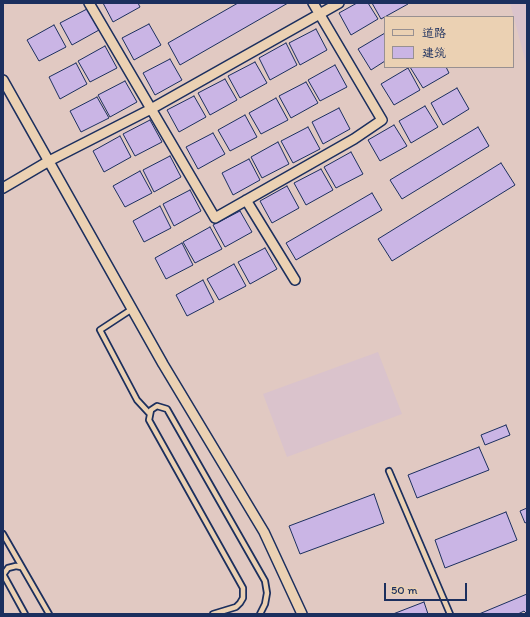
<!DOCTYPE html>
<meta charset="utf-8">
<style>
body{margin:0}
#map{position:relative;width:530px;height:617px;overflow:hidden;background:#e1c9c2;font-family:Itim,"LXGW WenKai TC",sans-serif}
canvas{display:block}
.frame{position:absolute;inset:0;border:4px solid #1b2f5e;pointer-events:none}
.legend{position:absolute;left:384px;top:16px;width:130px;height:52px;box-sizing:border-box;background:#ebd1b3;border:1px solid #989091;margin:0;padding:5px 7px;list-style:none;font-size:12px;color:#1b2f5e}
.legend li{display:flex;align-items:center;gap:8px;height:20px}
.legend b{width:20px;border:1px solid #989091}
.scale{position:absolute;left:384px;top:583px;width:83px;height:18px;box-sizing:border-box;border:2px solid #1b2f5e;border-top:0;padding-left:5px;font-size:12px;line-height:14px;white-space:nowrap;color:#1b2f5e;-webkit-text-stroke:3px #ebd1b3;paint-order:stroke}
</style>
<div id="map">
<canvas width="530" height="617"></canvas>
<div class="frame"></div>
<ul class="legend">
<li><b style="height:5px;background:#ebd1b3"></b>道路</li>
<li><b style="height:11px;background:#cab5e5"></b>建筑</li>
</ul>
<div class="scale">50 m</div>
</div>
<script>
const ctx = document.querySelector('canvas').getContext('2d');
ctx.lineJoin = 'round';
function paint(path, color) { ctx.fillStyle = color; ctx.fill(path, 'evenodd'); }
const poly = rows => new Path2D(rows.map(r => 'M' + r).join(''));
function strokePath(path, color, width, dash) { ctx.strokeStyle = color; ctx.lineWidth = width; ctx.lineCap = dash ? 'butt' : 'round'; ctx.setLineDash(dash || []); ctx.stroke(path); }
const built = poly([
 [510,3,527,3,527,67],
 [378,352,402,414,287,457,263,394]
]);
const building = poly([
 [103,3,138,3,140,7,113,22,103,3],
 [238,3,288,3,180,65,168,43,238,3],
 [357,3,368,3,378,19,351,35,339,13,357,3],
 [372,3,407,3,408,4,381,19,372,3],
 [87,9,99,30,72,45,60,23,87,9],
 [149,24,161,45,134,60,122,38,149,24],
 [54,25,66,47,39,61,27,40,54,25],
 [316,29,327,50,300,65,289,43,316,29],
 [385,33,385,61,371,70,358,49,385,33],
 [286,43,297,65,270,80,259,58,286,43],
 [105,46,117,68,90,82,78,61,105,46],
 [170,59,182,80,155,95,143,73,170,59],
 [255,62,267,83,240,98,228,76,255,62],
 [76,63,87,84,60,99,49,77,76,63],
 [335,65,347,87,320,101,308,80,335,65],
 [410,67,446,67,449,73,423,88,410,67],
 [408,68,420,90,394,105,381,84,408,68],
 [225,79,237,100,210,115,198,93,225,79],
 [125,81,137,102,110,117,98,95,125,81],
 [306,82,318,103,291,118,279,96,306,82],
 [457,88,469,109,443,125,431,103,457,88],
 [194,96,206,117,179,132,167,110,194,96],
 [97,97,109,118,81,132,70,111,97,97],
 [276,98,288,120,261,134,249,113,276,98],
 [425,106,438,127,411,143,399,121,425,106],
 [339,108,350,129,323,144,312,122,339,108],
 [245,115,257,137,230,151,218,130,245,115],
 [150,120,162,142,135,156,123,134,150,120],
 [394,125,407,146,380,161,368,140,394,125],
 [308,127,320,149,293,163,281,141,308,127],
 [478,127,489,146,402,199,390,180,478,127],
 [213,133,225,154,198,169,186,147,213,133],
 [120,136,131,157,104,172,93,151,120,136],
 [278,142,289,164,262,178,251,157,278,142],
 [351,152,363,174,336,188,324,167,351,152],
 [170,156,181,177,154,192,143,170,170,156],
 [249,159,260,180,233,195,222,173,249,159],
 [501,163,515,185,392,261,378,239,501,163],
 [321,169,333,190,306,205,294,183,321,169],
 [140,171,152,193,125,207,113,186,140,171],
 [287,186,299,208,272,223,260,201,287,186],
 [190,190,201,211,174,226,163,204,190,190],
 [372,193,382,210,296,260,286,243,372,193],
 [160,206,171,228,144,242,133,221,160,206],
 [240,211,252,232,225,247,213,225,240,211],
 [210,227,222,249,195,263,183,242,210,227],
 [182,243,193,265,166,279,155,258,182,243],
 [265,248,277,269,250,284,238,262,265,248],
 [234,264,246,286,219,300,207,279,234,264],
 [203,280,214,302,187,316,176,295,203,280],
 [506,425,510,435,485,445,481,435,506,425],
 [479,447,489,470,417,498,408,475,479,447],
 [374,494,384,523,300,554,289,526,374,494],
 [527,508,527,522,525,523,520,511,527,508],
 [506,512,517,540,445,568,435,540,506,512],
 [527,594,527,614,524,611,518,614,479,614,527,594],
 [424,602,428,614,393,614,424,602]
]);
const service = poly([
 [132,309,100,330,137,400,149,413],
 [389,471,450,614],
 [3,534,49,614],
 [3,574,25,614],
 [3,575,8,568,16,566,21,567],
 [213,614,236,607,240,603,243,598,243,588,149,420,151,410,157,406,167,409,265,581,267,593,265,604,260,614]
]);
const minor = poly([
 [89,3,215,218,354,139,382,120,313,3],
 [3,80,163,364,264,532,302,614],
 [3,188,49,161,151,109,339,3],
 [246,200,295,280]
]);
paint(built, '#dac3cc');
paint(building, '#cab5e5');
strokePath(building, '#1b2f5e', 1);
strokePath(service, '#1b2f5e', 8);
strokePath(minor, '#1b2f5e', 12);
strokePath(service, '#ebd1b3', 4.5);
strokePath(minor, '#ebd1b3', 9);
</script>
